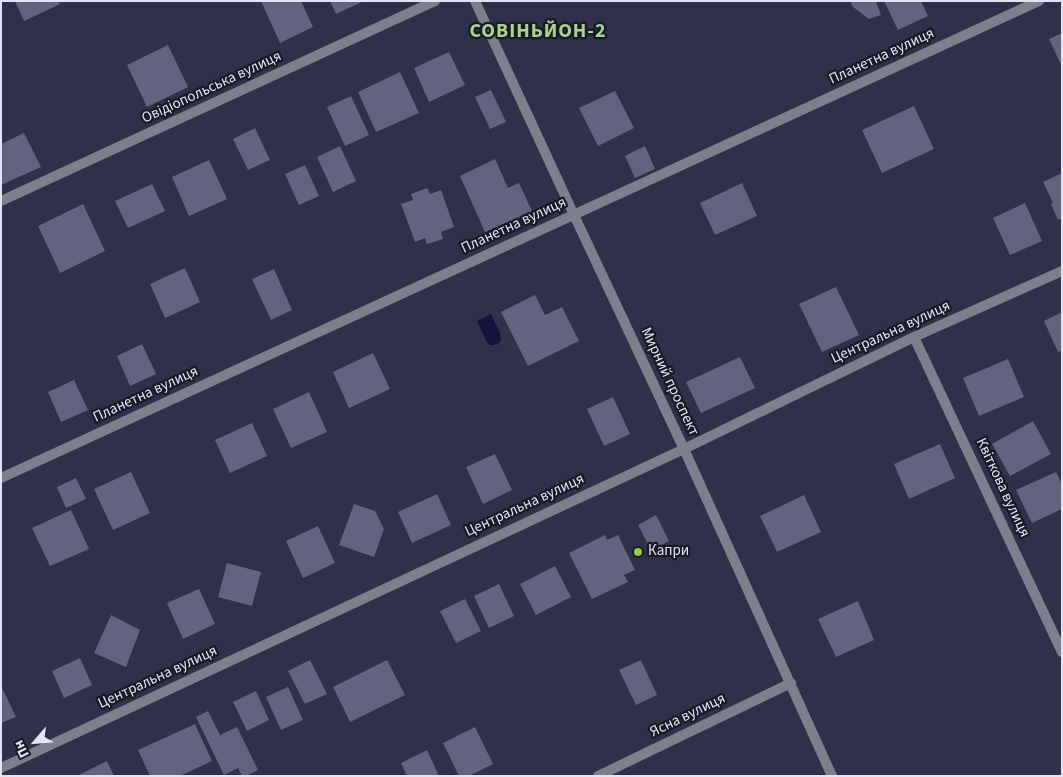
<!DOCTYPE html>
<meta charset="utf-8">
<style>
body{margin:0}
#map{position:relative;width:1063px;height:777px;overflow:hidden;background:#2f3049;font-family:"Source Sans 3",sans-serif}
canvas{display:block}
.frame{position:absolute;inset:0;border:2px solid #e2e4f4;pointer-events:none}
.north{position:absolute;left:10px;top:717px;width:50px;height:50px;-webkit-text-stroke:4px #191a25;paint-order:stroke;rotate:243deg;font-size:14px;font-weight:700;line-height:20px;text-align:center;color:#e2e4f4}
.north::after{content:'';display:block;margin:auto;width:18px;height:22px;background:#e2e4f4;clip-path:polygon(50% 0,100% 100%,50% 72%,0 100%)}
</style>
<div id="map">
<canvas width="1063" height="777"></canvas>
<div class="frame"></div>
<div class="north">Пн</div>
</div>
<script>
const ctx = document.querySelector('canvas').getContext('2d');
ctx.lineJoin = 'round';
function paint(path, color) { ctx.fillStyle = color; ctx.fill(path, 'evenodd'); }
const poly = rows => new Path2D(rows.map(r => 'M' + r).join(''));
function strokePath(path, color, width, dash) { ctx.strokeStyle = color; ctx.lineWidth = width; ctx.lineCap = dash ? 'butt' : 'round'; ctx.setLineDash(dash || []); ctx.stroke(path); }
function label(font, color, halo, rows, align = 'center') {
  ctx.font = font + ' "Source Sans 3",sans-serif'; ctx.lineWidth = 4.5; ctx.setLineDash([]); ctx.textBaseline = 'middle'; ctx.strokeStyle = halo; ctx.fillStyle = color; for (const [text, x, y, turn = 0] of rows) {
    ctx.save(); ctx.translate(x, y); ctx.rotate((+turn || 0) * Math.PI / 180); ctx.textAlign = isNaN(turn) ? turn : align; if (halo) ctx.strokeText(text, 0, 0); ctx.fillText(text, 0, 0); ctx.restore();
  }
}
const water = poly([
 [491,314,500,333,501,339,499,343,494,345,490,345,487,342,477,321]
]);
const building = poly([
 [15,1,58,1,60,4,24,21],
 [261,1,301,1,313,27,280,43],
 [330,1,364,1,336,14],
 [850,1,876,1,881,15,869,19,853,7],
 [884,1,921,1,928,16,898,30],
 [1062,33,1062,67,1049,39],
 [168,45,188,87,147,107,127,65],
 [449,52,465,85,429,102,414,68],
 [400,72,419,113,376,132,358,92],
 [491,90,506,122,490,129,475,97],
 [615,91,634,128,598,146,579,108],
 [351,96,369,135,345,146,327,107],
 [914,106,934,149,882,173,862,130],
 [255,128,270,160,248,170,233,139],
 [24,133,41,167,1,185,1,144],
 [340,146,356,181,333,192,317,157],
 [645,146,655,169,635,178,625,156],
 [495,159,508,188,519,183,532,211,485,232,460,176],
 [209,160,227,199,189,216,172,177],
 [305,165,319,196,299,205,285,174],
 [1062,173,1062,218,1058,220,1051,204,1053,203,1043,182],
 [742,183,757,216,715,235,700,203],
 [152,184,165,211,128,228,115,201],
 [427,188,430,194,441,190,454,227,441,232,443,239,427,244,425,238,415,242,401,204,413,200,411,194],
 [1025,203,1042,241,1010,255,993,218],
 [83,204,105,251,60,273,38,226],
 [185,268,200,302,165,318,150,284],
 [274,269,292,310,271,320,252,279],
 [836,287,859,335,822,352,799,304],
 [535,295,545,315,562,307,579,341,528,366,501,312],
 [1062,312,1062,351,1058,352,1044,321],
 [142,344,156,374,130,386,117,356],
 [373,353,390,389,349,408,333,372],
 [740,357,755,388,701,413,686,382],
 [1008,359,1024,397,979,416,963,378],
 [74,380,88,410,61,422,48,392],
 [309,392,327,432,291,448,273,409],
 [613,397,630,434,604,446,587,409],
 [1033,421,1051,454,1010,476,992,444],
 [252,423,267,456,230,473,215,440],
 [940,444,955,478,909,499,894,464],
 [495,454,512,490,483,504,466,467],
 [131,472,150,513,113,530,94,489],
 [1056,472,1062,484,1062,509,1032,523,1016,490],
 [76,478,86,499,66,508,57,487],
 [437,494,451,525,412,543,398,512],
 [804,495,821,532,777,552,760,516],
 [354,504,375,511,384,529,374,557,339,545],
 [71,510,89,549,50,566,32,528],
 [656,515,669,541,651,550,638,525],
 [318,526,335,563,303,578,286,541],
 [605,535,607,540,618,535,635,570,624,575,628,582,592,599,569,553],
 [227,563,261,572,252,606,218,597],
 [555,566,571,597,536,615,520,584],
 [499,584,514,616,489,628,474,596],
 [199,589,215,624,183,639,167,603],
 [465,599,481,631,456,643,440,611],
 [858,601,874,640,836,657,818,619],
 [111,615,140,630,126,667,94,653],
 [80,658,92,685,64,698,52,671],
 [310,660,327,694,305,704,288,671],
 [387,660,405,695,350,722,333,687],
 [641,660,657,695,636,705,619,670],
 [1,686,16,717,1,723],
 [288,687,303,720,281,730,266,697],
 [256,691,269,720,247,731,233,702],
 [208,711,220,735,237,727,258,770,246,776,242,776,238,768,224,775,196,717],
 [195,724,212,761,180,776,150,776,138,750],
 [475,727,493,764,469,776,459,776,443,743],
 [427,750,439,776,407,776,401,763],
 [107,761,114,776,77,776]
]);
const street = poly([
 [475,1,574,215,684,449,832,776],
 [1,201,435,1],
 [914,337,1062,652],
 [1,478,1039,1],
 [1,768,684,449,914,337,1062,271],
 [598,776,791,683]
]);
const markers = [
 [638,552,5,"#8cce45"]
];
const streetNames = [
 ["Планетна вулиця",882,57,-25],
 ["Овідіопольська вулиця",212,88,-25],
 ["Планетна вулиця",514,226,-25],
 ["Центральна вулиця",891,333,-25],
 ["Мирний проспект",669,382,65],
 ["Планетна вулиця",146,395,-25],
 ["Квіткова вулиця",1002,488,65],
 ["Центральна вулиця",525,506,-25],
 ["Центральна вулиця",158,678,-25],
 ["Ясна вулиця",688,716,-26]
];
const poiNames = [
 ["Капри",648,552]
];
const districtNames = [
 ["СОВІНЬЙОН-2",538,33]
];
paint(water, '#15113d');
paint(building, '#61637f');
strokePath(street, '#7e7f8c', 10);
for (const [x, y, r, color] of markers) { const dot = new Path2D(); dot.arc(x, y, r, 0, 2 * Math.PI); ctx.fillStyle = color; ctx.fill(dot); strokePath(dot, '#191a25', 2); }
label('15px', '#e2e4f4', '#191a25', streetNames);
label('15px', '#e2e4f4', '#191a25', poiNames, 'left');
ctx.letterSpacing = '1px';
label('bold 20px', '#add28e', '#191a25', districtNames);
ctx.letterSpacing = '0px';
</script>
